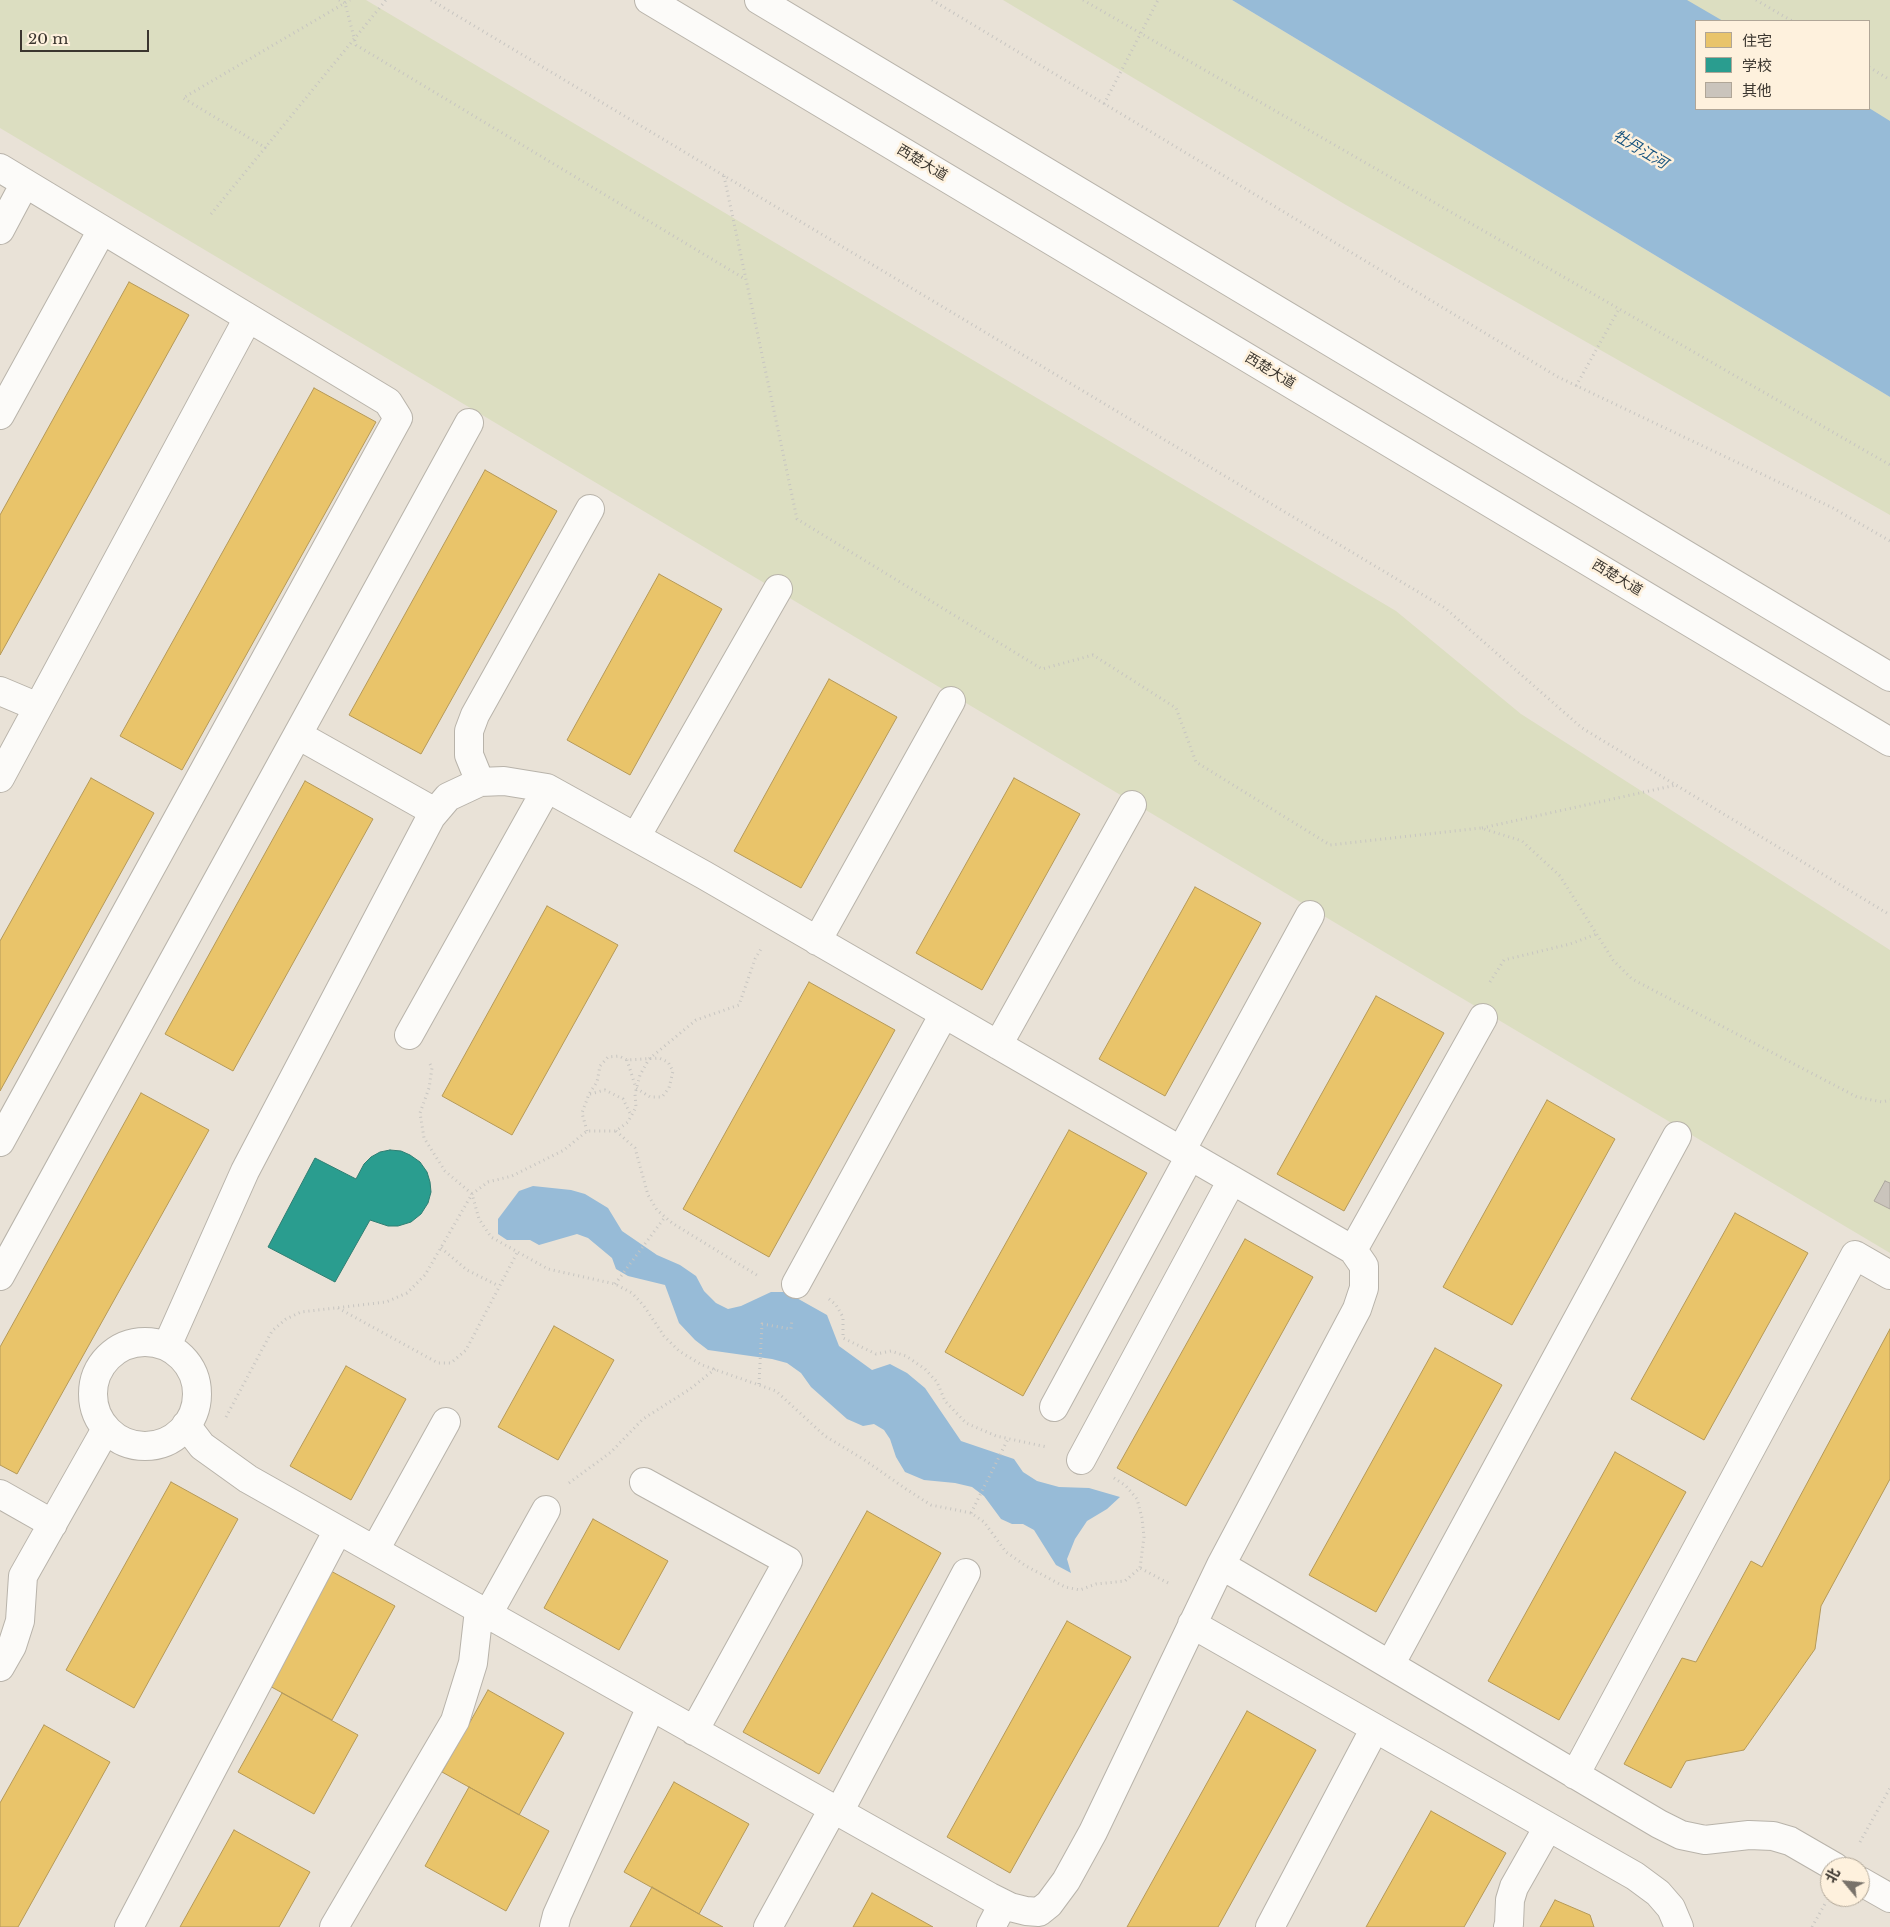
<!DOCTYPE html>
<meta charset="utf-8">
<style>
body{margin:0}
#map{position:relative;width:1890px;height:1927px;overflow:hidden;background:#e9e2d7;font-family:"Libre Baskerville","Noto Sans SC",serif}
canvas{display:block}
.legend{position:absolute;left:1695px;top:20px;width:175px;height:90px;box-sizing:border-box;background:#fef1dd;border:1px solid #b0a697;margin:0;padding:6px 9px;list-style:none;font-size:15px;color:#3b362f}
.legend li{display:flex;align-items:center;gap:10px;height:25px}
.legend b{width:25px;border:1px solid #b0a697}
.north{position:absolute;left:1820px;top:1857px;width:50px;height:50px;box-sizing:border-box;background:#fef1dd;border:1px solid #b0a697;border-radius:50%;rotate:298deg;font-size:14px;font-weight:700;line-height:20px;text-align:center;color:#3b362f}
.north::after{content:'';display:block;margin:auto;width:18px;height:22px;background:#78726a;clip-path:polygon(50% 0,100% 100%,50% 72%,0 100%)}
.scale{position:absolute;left:20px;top:30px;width:129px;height:22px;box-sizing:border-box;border:2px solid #3b362f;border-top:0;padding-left:6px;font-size:15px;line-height:18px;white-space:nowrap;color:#3b362f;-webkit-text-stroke:4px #fef1dd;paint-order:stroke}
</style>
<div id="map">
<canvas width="1890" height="1927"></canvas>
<ul class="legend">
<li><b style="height:14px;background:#e9c46a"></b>住宅</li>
<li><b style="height:14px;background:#2a9d8f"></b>学校</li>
<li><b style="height:14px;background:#cac4bc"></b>其他</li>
</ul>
<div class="north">北</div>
<div class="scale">20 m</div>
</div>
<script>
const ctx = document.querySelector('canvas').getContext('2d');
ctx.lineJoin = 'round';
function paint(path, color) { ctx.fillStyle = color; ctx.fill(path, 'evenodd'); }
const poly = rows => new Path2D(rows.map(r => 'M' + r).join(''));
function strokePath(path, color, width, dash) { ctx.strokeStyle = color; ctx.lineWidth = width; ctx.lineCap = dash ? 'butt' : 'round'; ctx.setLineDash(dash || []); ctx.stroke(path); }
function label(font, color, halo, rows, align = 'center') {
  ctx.font = font + ' "Libre Baskerville","Noto Sans SC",serif'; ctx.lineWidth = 5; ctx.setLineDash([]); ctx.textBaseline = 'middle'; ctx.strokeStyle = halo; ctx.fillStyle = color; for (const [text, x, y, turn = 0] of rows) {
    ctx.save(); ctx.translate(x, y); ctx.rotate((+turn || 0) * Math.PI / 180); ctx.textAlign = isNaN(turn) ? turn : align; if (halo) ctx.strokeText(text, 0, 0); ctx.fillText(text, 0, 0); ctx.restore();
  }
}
const green = poly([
 [0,0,366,0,1396,611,1521,714,1890,950,1890,1253,0,128],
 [1003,0,1232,0,1890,397,1890,515,1346,205],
 [1684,0,1890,0,1890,123,1869,109,1869,21,1720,21]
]);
const water = poly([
 [1232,0,1687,0,1723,21,1696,21,1696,109,1869,108,1890,121,1890,397],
 [533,1186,571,1190,585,1194,608,1208,622,1231,657,1255,680,1265,696,1276,704,1291,716,1303,728,1309,741,1306,771,1292,786,1292,827,1315,839,1346,872,1370,890,1364,907,1373,925,1388,961,1441,1014,1459,1023,1472,1037,1481,1059,1487,1089,1488,1120,1497,1107,1509,1087,1521,1075,1539,1067,1559,1071,1573,1056,1565,1034,1530,1023,1524,1012,1524,1001,1519,984,1496,972,1487,955,1483,924,1480,905,1472,896,1457,890,1439,884,1430,874,1424,863,1426,847,1419,811,1387,801,1373,787,1363,772,1359,708,1350,695,1340,679,1323,665,1285,628,1276,616,1269,612,1258,588,1238,577,1234,539,1245,530,1240,507,1240,498,1234,498,1219,519,1191]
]);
const homes = poly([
 [129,282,189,315,0,655,0,515,129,282],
 [314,388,376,422,182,770,120,736,314,388],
 [485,470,557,511,421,754,349,715,485,470],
 [659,574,722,609,630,775,567,740,659,574],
 [829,679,897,717,801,888,734,851,829,679],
 [91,778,154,813,0,1091,0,941,91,778],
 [1014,778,1080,814,982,990,916,953,1014,778],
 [305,781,373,819,233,1071,165,1034,305,781],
 [1195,887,1261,923,1165,1096,1099,1059,1195,887],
 [547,906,618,945,512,1135,442,1096,547,906],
 [809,982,895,1030,769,1257,683,1209,809,982],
 [1376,996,1444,1033,1344,1211,1277,1174,1376,996],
 [141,1093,209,1130,17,1474,0,1465,0,1347,141,1093],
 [1547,1100,1615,1139,1512,1325,1443,1287,1547,1100],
 [1069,1130,1147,1173,1023,1396,945,1352,1069,1130],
 [1735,1213,1808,1253,1704,1440,1631,1399,1735,1213],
 [1245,1239,1313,1277,1186,1506,1117,1468,1245,1239],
 [554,1326,614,1360,558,1460,498,1427,554,1326],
 [1890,1329,1890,1479,1821,1606,1815,1649,1744,1750,1686,1761,1671,1788,1624,1764,1682,1658,1696,1662,1751,1561,1762,1567,1890,1329],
 [1435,1348,1502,1385,1376,1612,1309,1575,1435,1348],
 [346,1366,406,1399,351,1500,290,1466,346,1366],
 [1615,1452,1686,1492,1559,1720,1488,1681,1615,1452],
 [171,1482,238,1519,134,1708,66,1670,171,1482],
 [867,1511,941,1553,819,1774,743,1732,867,1511],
 [593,1519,668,1561,619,1650,544,1608,593,1519],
 [318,1564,395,1606,332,1720,255,1678,318,1564],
 [1067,1621,1131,1657,1010,1873,947,1837,1067,1621],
 [488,1690,564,1733,519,1815,442,1772,488,1690],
 [282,1693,358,1735,314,1814,238,1772,282,1693],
 [1247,1711,1316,1750,1218,1927,1127,1927,1247,1711],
 [44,1725,110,1762,18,1927,0,1927,0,1803,44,1725],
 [674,1782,749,1824,699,1914,624,1872,674,1782],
 [469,1787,549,1831,506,1911,425,1866,469,1787],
 [1431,1811,1506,1853,1464,1927,1366,1927,1431,1811],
 [234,1830,310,1872,279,1927,180,1927,234,1830],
 [652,1887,699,1914,723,1927,630,1927,652,1887],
 [872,1893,933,1927,853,1927,872,1893],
 [1555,1900,1590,1915,1594,1927,1540,1927,1555,1900]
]);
const schools = poly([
 [390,1150,401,1151,410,1155,420,1162,427,1172,430,1182,431,1192,428,1203,421,1214,411,1222,398,1226,388,1226,370,1220,335,1282,268,1247,315,1158,356,1179,364,1164,371,1157,380,1152,390,1150]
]);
const building = poly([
 [1885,1181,1890,1183,1890,1209,1874,1201,1885,1181]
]);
const path = poly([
 [339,0,345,3,356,45,745,279],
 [431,0,1445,608,1582,728,1890,915],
 [932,0,1558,377,1833,508,1890,541],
 [1083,0,1890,465],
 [1756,0,1792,21],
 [1869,67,1890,80],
 [1104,104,1158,0],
 [266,148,183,98,350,0],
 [724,176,797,519,1042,669,1093,655,1176,708,1196,762,1330,845,1481,828,1522,841,1560,876,1613,960,1632,979,1857,1097,1882,1102,1890,1100],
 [211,214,386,0],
 [1576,386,1619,309],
 [1482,828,1676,785],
 [1490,982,1504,960,1570,944,1597,934],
 [430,1064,432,1068,429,1088,420,1113,424,1138,445,1171,472,1194,479,1219,491,1237,548,1269,615,1284,632,1293,644,1306,664,1336,679,1351,702,1365,776,1391,825,1436,863,1459,906,1489,931,1505,971,1513,984,1522,1006,1552,1026,1566,1065,1587,1080,1590,1096,1584,1125,1581,1140,1568,1170,1584],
 [590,1094,605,1090,623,1099,631,1115],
 [587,1131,582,1113,589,1094,597,1082,600,1066,608,1057,619,1056,627,1060,659,1058,668,1062,673,1071,669,1088,662,1097,650,1097,636,1088,627,1060],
 [616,1131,635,1148,648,1195,657,1210,672,1223,760,1277],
 [441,1248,467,1270,499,1286],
 [615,1284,665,1217],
 [829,1299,836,1305,843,1317,843,1338,876,1354,891,1351,906,1356,925,1369,937,1382,945,1401,966,1423,996,1436,1047,1447],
 [338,1308,438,1363,451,1363,466,1350,517,1253],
 [759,1384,762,1324,791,1329,792,1319],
 [226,1417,272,1331,286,1319,301,1312,386,1302,407,1293,425,1275,472,1194,488,1182,512,1176,564,1150,587,1131,616,1131,628,1122,636,1107,635,1094,640,1075,649,1059,696,1020,739,1005,755,959,761,949],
 [1114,1478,1126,1486,1137,1499,1142,1518,1144,1537,1140,1568],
 [569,1483,611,1452,643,1419,690,1389,715,1369],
 [971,1513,1008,1439],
 [1860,1842,1890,1788],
 [1812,1927,1826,1902]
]);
const minor = poly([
 [0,168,388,402,398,418,0,1142],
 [0,230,25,183],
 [0,415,102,230],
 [0,691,38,707],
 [298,735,435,812],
 [0,778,248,318],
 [480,782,469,755,469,731,475,715,590,509],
 [636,837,778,589],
 [817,941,951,701],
 [409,1035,547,788],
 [998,1045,1132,805],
 [1181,1151,1310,915],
 [1353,1250,1483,1018],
 [0,1276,469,423],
 [796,1284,944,1014],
 '93 1394a52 52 0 1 1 104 0a52 52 0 1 1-104 0Z',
 [167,1346,245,1171,431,817,448,797,480,782,504,781,547,788,704,875,1353,1250,1364,1266,1364,1288,1357,1309,1221,1565,1093,1832,1066,1881,1049,1904,1039,1912,1026,1911,1010,1907,990,1897,248,1479,202,1446,186,1425],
 [1054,1407,1190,1156],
 [1081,1460,1232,1180],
 [644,1482,788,1561,694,1731],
 [0,1494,53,1524],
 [375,1550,446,1422],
 [1221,1565,1659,1824,1681,1835,1705,1840,1749,1835,1773,1836,1790,1841,1835,1867],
 [488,1614,546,1510],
 [1192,1624,1635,1876,1658,1893,1671,1908,1679,1927],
 [1390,1665,1677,1136],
 [0,1667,12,1646,20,1621,23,1576,106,1429],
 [1575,1775,1855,1255,1890,1275],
 [839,1812,966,1573],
 [1860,1881,1890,1898],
 [129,1927,338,1530],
 [334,1927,455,1721,473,1663,479,1610],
 [554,1927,557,1915,651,1707],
 [768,1927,833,1809],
 [991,1927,1003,1904],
 [1270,1927,1375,1728],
 [1508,1927,1509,1924,1510,1900,1514,1887,1548,1827]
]);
const highway = poly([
 [649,0,1890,742],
 [759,0,1890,677]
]);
const streetNames = [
 ["西楚大道",922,163,31],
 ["西楚大道",1270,371,31],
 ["西楚大道",1617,578,31]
];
const waterNames = [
 ["牡丹江河",1640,150,31]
];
paint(green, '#dcdec1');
paint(water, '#97bbd7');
paint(homes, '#e9c46a');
strokePath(homes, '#b59958', 1);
paint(schools, '#2a9d8f');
strokePath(schools, '#2f7e72', 1);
paint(building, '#cac4bc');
strokePath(building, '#aca79e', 1);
strokePath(minor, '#b8b3aa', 30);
strokePath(highway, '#b8b3aa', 30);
strokePath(path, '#c7c5c1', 3, [1, 4]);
strokePath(minor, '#fcfbf9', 28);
strokePath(highway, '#fcfbf9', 28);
label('14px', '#3b362f', '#fef1dd', streetNames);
label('italic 15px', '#18547f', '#fef1dd', waterNames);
</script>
